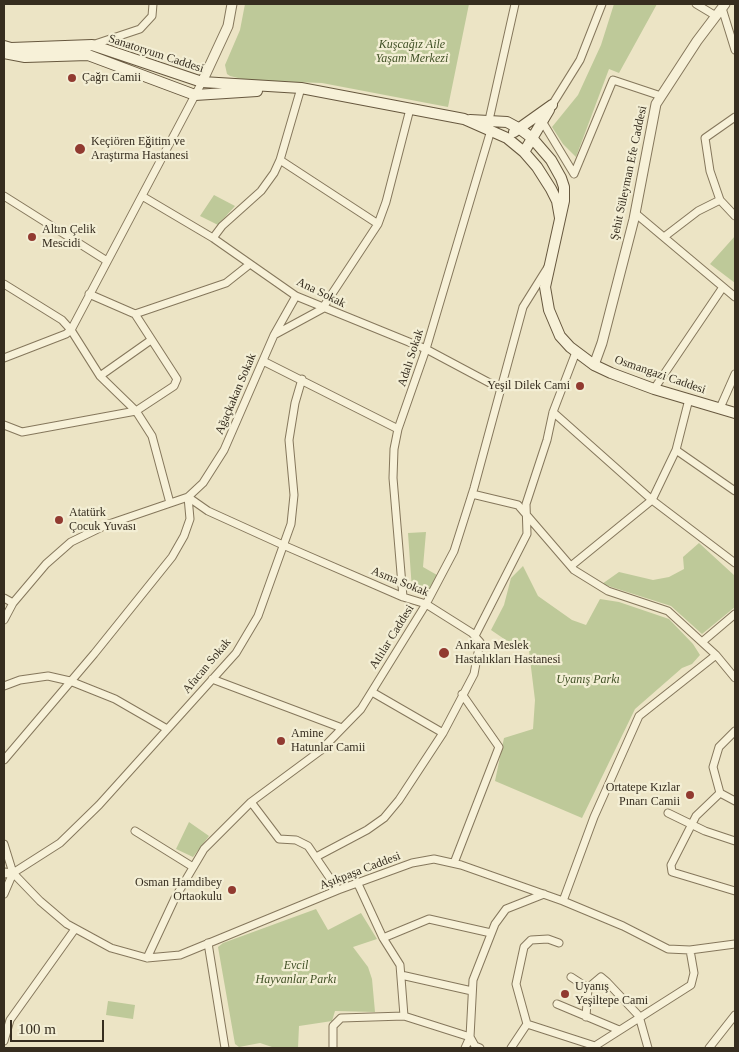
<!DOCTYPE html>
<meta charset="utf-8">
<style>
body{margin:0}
#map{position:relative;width:739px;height:1052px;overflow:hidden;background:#ece4c5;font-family:Georgia,serif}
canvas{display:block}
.frame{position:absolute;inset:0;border:5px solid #362d1f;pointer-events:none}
.scale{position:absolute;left:10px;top:1020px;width:94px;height:22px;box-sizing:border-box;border:2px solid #362d1f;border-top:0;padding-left:6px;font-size:15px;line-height:18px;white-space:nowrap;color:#362d1f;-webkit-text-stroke:4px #f3eed4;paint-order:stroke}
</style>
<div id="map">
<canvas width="739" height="1052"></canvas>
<div class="frame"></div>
<div class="scale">100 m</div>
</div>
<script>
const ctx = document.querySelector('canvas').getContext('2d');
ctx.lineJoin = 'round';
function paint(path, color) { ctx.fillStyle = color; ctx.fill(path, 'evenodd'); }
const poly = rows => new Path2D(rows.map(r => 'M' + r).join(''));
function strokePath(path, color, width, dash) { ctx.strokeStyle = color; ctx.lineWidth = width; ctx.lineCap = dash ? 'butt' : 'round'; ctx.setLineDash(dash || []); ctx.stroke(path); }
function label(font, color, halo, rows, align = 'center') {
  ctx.font = font + ' Georgia,serif'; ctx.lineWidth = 4.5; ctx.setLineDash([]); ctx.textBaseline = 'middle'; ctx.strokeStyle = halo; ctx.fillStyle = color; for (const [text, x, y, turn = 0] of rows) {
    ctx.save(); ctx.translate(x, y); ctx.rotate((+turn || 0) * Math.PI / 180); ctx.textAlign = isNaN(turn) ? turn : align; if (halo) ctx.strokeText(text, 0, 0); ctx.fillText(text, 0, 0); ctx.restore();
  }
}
const green = poly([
 [245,4,469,4,448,107,322,83,246,80,230,76,227,74,225,65,240,30],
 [614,4,657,4,619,73,609,69,576,157,563,144,552,127,578,95,601,45],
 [214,195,235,206,218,225,200,216],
 [735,236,735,283,710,264],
 [426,532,423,567,437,575,426,596,412,590,408,533],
 [699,543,735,576,735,607,702,634,671,606,602,584,619,572,653,580,669,577,684,569,683,557],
 [523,566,538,596,572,620,586,625,600,599,619,602,669,619,693,644,700,655,692,664,682,668,635,709,582,818,495,781,504,738,533,729,535,700,529,651,513,645,491,630,504,605,511,578],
 [189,822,209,836,193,857,176,849],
 [316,909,328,930,361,913,377,939,353,947,368,967,372,979,375,1012,335,1011,332,1021,299,1026,298,1048,275,1048,260,1043,239,1047,235,1044,218,947,223,943],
 [108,1001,135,1005,133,1019,106,1015]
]);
const minor = poly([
 [696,4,716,16],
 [722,8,735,50],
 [92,45,140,29,152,16,153,4],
 [552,105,580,60,602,4],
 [735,117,705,138,710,171,720,200,735,216],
 [489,120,515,4],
 [542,121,574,174,613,80,661,96],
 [280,160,378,224],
 [4,196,107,261],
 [142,196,213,238,296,296,426,349,501,389],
 [635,213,735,297],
 [664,237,698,211,720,200],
 [213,238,222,226,261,191,274,173,280,160,301,88],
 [4,284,62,320,71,330,100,376,136,411,152,436,170,503],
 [89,294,135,314],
 [274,335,296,296],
 [4,358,66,334,71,330,202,82],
 [263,361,398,429],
 [100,376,151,340],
 [654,389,723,287],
 [720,408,735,374],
 [553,412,652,500,735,563],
 [4,425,22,432,136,411,174,386,177,379,135,314,226,283,250,264],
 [676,450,735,491],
 [472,494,518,505,574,570,608,591,668,611,716,655,735,678],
 [188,497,208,511,283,545,403,597,426,604,472,633,480,642,474,674,443,733,399,800,384,818,367,830,316,857],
 [571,566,652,500,676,450,689,399],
 [403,597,393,478,394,449,398,429,426,349,491,130],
 [4,598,13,603],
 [4,620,13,603,46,564,71,542,106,525,188,497,203,483,224,450,274,335,322,309,378,224,386,202,410,109],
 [475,636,527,534,526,504,547,440,553,412,576,352],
 [702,642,735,614],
 [212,679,342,728],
 [4,686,20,680,48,676,70,681,115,699,167,729],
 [372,692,443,733],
 [735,731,719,747,713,767,720,793,735,801],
 [4,760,94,654,172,557,184,536,190,519,188,497],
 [720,793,696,816,671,865,672,872,735,891],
 [251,802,279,839,296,840,308,846,338,890],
 [668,813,705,831,735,841],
 [135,831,193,867],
 [4,844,13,873,40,901,67,924,111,948,147,958,180,955,338,890,412,863,434,859,461,865,563,901,623,926,668,949,690,950,735,944],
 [454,863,499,747,462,694],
 [4,872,13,873,4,874],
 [13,873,60,843,99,805,236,653,258,616,291,524,294,495,289,440,295,403,302,379],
 [358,884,383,938,400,965,404,1016],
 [4,894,13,873],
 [563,901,594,817,639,716,716,655],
 [383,938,429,919,491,933],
 [208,943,225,1048],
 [147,958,175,898,204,849,251,802,320,751,361,709,426,604,454,551,474,488,523,307,548,267],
 [401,975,472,991],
 [571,977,588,988,586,1017],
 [588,988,601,977,607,982,639,1016,648,1048],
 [557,1004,619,1030],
 [527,1024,516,984,524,947,531,940,548,939,559,943],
 [4,1041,10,1020,75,929],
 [333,1048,333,1026,341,1018,404,1016,470,1037,475,1046,480,1048],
 [465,1048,470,1037,473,980,495,924,506,909,544,894],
 [511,1048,527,1024,595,1046,691,985,694,973,690,950],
 [709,1048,735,1015]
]);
const tertiary = poly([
 [202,82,228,26,232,4],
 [594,365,602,343,634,219,656,104,697,41,725,4]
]);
const secondary = poly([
 [4,46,11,48,92,45,202,82,301,88,464,119,507,138,524,152,537,167,551,189,557,201,560,218],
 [4,53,25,57,88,55,195,95,257,91],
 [470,120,507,122,520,129,532,138,551,160,561,178,564,187,564,201,545,287,549,310,560,336,570,347,594,365,611,373,654,389,735,413],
 [514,132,552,105],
 [524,152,549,110]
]);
const markers = [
 [72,78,5,"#913a30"],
 [80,149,6,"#913a30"],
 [32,237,5,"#913a30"],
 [580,386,5,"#913a30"],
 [59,520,5,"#913a30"],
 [444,653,6,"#913a30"],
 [281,741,5,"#913a30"],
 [690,795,5,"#913a30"],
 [232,890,5,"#913a30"],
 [565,994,5,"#913a30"]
];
const parkNames = [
 ["Kuşcağız Aile",412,45],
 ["Yaşam Merkezi",412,59],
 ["Uyanış Parkı",588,680],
 ["Evcil",296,966],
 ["Hayvanlar Parkı",296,980]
];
const streetNames = [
 ["Sanatoryum Caddesi",156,54,18],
 ["Şehit Süleyman Efe Caddesi",629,173,-78],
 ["Ana Sokak",321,293,26],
 ["Adalı Sokak",411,358,-72],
 ["Osmangazi Caddesi",660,375,19],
 ["Ağaçkakan Sokak",236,394,-67],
 ["Asma Sokak",400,582,22],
 ["Atlılar Caddesi",392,637,-58],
 ["Afacan Sokak",207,666,-50],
 ["Aşıkpaşa Caddesi",360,871,-21]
];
const poiNames = [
 ["Çağrı Camii",82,78],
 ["Keçiören Eğitim ve",91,142],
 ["Araştırma Hastanesi",91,156],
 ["Altın Çelik",42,230],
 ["Mescidi",42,244],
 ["Yeşil Dilek Cami",570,386,"right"],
 ["Atatürk",69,513],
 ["Çocuk Yuvası",69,527],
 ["Ankara Meslek",455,646],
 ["Hastalıkları Hastanesi",455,660],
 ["Amine",291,734],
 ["Hatunlar Camii",291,748],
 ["Ortatepe Kızlar",680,788,"right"],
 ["Pınarı Camii",680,802,"right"],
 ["Osman Hamdibey",222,883,"right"],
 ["Ortaokulu",222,897,"right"],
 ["Uyanış",575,987],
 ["Yeşiltepe Cami",575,1001]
];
paint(green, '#bec999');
strokePath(minor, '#85775c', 9);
strokePath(tertiary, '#85775c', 11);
strokePath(secondary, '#67583f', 12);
strokePath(minor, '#f7f1d8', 7);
strokePath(tertiary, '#f7f1d8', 9);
strokePath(secondary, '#f7f1d8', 10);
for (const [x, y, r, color] of markers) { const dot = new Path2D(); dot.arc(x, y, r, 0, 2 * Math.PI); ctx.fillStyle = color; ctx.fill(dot); strokePath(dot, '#f3eed4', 2); }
label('italic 12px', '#425227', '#f3eed4', parkNames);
label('12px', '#362d1f', '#f3eed4', streetNames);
label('12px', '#362d1f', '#f3eed4', poiNames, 'left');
</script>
